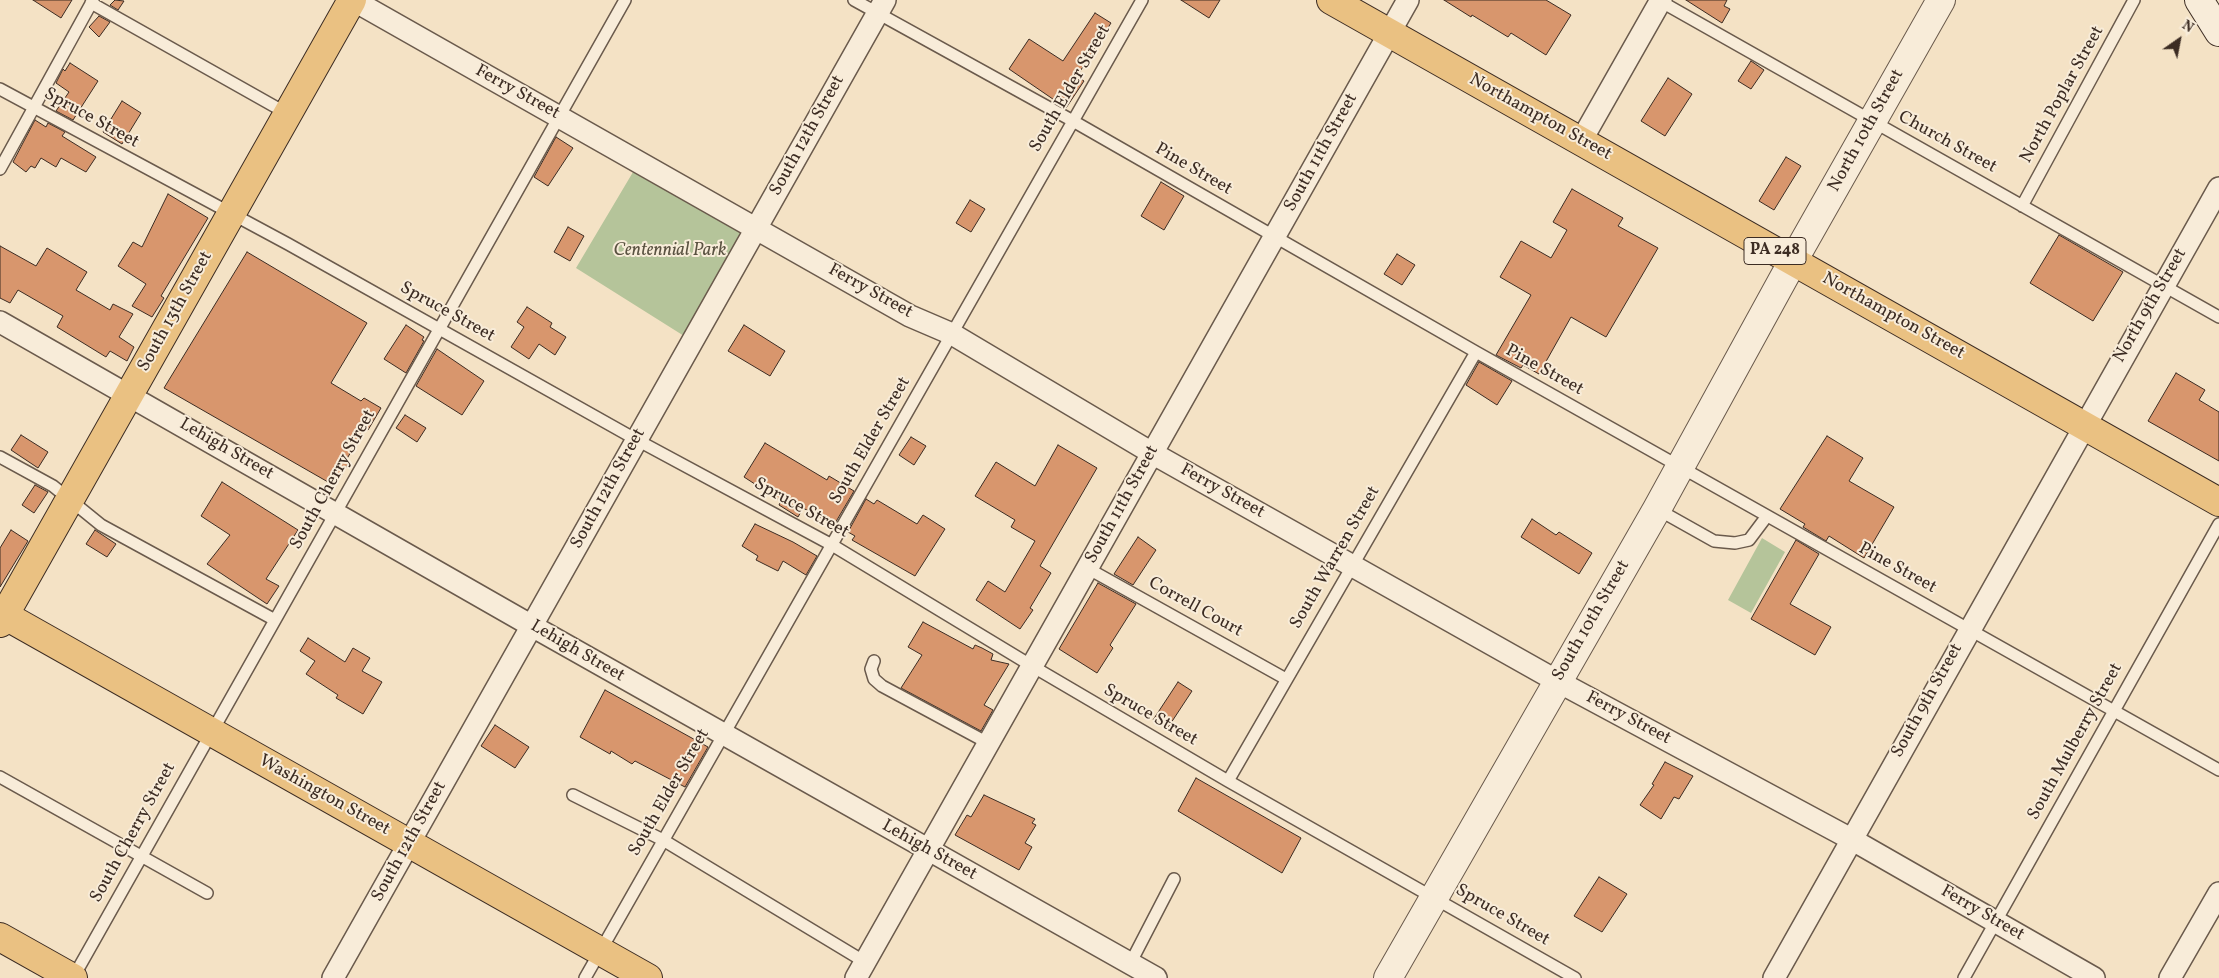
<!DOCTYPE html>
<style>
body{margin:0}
#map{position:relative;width:2219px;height:978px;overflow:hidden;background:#f4e2c5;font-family:Vollkorn,serif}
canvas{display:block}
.north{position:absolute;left:2154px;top:15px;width:50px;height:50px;-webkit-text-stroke:4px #f8ecd9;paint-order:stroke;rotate:33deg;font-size:14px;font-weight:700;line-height:20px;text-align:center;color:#3c2c23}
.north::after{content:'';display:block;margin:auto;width:18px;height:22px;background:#3c2c23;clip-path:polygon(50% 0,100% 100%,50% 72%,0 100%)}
</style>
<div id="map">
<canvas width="2219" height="978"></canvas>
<div class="north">N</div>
</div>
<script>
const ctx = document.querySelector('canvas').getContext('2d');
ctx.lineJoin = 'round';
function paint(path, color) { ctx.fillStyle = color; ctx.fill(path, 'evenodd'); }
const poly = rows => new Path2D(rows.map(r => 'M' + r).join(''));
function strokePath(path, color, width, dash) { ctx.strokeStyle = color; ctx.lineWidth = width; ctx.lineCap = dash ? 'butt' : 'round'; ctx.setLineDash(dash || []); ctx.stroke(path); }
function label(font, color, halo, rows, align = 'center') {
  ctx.font = font + ' Vollkorn,serif'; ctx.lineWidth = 4; ctx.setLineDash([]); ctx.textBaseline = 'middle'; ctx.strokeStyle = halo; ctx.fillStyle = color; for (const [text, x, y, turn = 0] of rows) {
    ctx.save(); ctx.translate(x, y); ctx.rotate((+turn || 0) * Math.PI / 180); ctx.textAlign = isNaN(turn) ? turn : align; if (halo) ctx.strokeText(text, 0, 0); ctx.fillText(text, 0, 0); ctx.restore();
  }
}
const green = poly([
 [639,162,756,228,692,341,576,268],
 [1762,538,1785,552,1751,613,1728,600]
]);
const building = poly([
 [33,0,72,0,61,18,33,0],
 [115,0,124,1,118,10,110,5,115,0],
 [1181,0,1220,0,1209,18,1181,0],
 [1444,0,1546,0,1571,15,1546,55,1511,33,1508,37,1472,15,1471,17,1444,0],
 [1686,0,1727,0,1724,6,1730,9,1722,23,1686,0],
 [1095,13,1111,23,1077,76,1084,81,1066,108,1009,69,1029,39,1063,61,1095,13],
 [99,16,110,22,99,37,89,27,99,16],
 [1751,61,1764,70,1751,89,1738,81,1751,61],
 [70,63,98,81,73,120,56,111,69,92,56,83,63,69,65,71,70,63],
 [1668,78,1692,94,1665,136,1641,121,1668,78],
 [122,101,141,113,122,144,103,132,122,101],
 [35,120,46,127,48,123,65,132,62,136,96,157,86,172,61,158,56,167,41,158,35,168,31,166,26,172,13,162,35,120],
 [556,137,573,148,548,186,534,177,556,137],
 [1786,157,1801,166,1774,210,1759,201,1786,157],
 [1161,182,1184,196,1164,230,1141,216,1161,182],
 [1572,189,1623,218,1618,226,1658,248,1606,337,1571,317,1539,374,1523,365,1521,368,1496,355,1531,295,1500,277,1521,241,1551,258,1567,230,1553,222,1572,189],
 [168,194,208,218,161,296,164,298,152,317,132,306,146,284,118,266,133,242,142,247,168,194],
 [970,200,985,209,971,232,956,223,970,200],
 [568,227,584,236,570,261,554,252,568,227],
 [2059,235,2123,272,2093,321,2030,283,2059,235],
 [0,246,36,266,47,248,87,272,76,290,110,310,113,304,133,314,119,337,134,347,127,361,110,351,106,357,57,327,63,316,18,290,10,303,0,298,0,246],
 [247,252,367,323,331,383,361,401,364,398,381,408,368,430,365,428,345,462,348,464,335,486,164,388,247,252],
 [1397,254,1415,265,1402,285,1384,274,1397,254],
 [527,307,552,323,550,327,566,337,555,355,539,344,529,359,511,347,524,327,517,322,527,307],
 [406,325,424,337,422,340,424,341,406,373,384,359,406,325],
 [744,325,785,351,770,376,728,351,744,325],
 [437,349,484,381,462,415,416,386,437,349],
 [1479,362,1512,381,1497,405,1466,385,1479,362],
 [2176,373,2205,390,2199,400,2219,412,2219,461,2148,421,2176,373],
 [405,415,426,428,417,442,396,428,405,415],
 [21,435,48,452,38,468,11,450,21,435],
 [1827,436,1863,458,1849,481,1894,507,1864,558,1829,536,1826,541,1803,527,1805,524,1780,509,1827,436],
 [911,437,926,446,914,465,899,455,911,437],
 [765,443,827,480,829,476,854,491,834,525,803,508,798,517,779,505,781,501,744,477,765,443],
 [1058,445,1097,468,1040,566,1051,573,1030,608,1033,610,1020,629,976,600,988,581,1005,592,1035,541,1011,527,1015,520,975,496,996,462,1035,486,1058,445],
 [222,482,298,530,266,579,279,586,267,604,207,564,230,535,201,516,222,482],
 [35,485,48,492,34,513,22,505,35,485],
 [866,499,874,504,877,500,917,524,923,515,945,529,915,576,852,540,855,536,848,532,866,499],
 [1532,519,1556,535,1559,532,1592,553,1579,574,1521,537,1532,519],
 [755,524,793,542,817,556,806,575,783,561,778,571,756,560,758,556,742,546,755,524],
 [11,530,28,541,0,587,0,548,11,530],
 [95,530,116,544,107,557,86,544,95,530],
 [1138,537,1156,550,1133,585,1114,574,1138,537],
 [1796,540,1819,554,1790,604,1831,627,1815,655,1751,619,1796,540],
 [1098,583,1136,604,1110,645,1113,648,1097,673,1059,649,1098,583],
 [923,622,973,649,975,645,982,648,993,654,991,660,1009,664,984,705,993,710,981,731,901,688,922,655,908,647,923,622],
 [308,638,345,662,353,648,370,658,362,671,382,682,363,714,336,698,338,695,306,674,315,661,300,651,308,638],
 [1178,682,1192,691,1167,729,1153,720,1178,682],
 [605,690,708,747,685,787,635,761,632,764,611,751,610,754,580,737,605,690],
 [495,725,529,747,515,768,481,746,495,725],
 [1665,762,1693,776,1679,799,1674,797,1661,819,1640,805,1654,785,1652,784,1665,762],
 [1196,778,1301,838,1282,873,1178,811,1196,778],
 [984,795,1035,819,1032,823,1036,825,1025,843,1032,847,1019,870,955,835,967,815,971,817,984,795],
 [1599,877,1627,894,1602,932,1574,916,1599,877]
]);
const service = poly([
 [854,0,1073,121,1476,352,2219,770],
 [1658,0,2219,317],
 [91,3,288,114],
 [0,89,288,244,637,440,832,545,1032,666,1228,781,1575,978],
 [0,169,93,0],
 [2022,206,2134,0],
 [0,457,53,486,101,525,275,620],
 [1657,509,1714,541,1735,543,1749,540,1767,516],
 [1087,568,1286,679],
 [874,661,871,669,874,679,882,686,988,743],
 [0,777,207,893],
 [1228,781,1476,352],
 [573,795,663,840,865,962],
 [1130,964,1174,879],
 [73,978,625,0],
 [585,978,1142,0],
 [1964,978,2219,524]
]);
const minor = poly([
 [353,0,910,316,952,334,1152,453,1557,681,1851,839,2094,978],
 [1581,141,1661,0],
 [0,322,532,626,1156,978],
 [333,978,885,0],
 [856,978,1408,0],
 [1774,978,2219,188],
 [2170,978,2219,893]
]);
const tertiary = poly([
 [1388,978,1657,509,1793,261,1941,0]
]);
const secondary = poly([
 [2199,0,2219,32]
]);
const primary = poly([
 [1331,0,2219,502],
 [4,615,648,978],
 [0,623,352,0],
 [0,937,73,978]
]);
const shields = [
 [1775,251,62]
];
const shieldNames = [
 ["PA 248",1775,251]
];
const streetNames = [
 ["South Elder Street",1071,89,-60],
 ["Ferry Street",517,93,29],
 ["North Poplar Street",2063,95,-61],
 ["Northampton Street",1540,118,29],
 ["Spruce Street",91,119,29],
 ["North 10th Street",1867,131,-61],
 ["South 12th Street",808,136,-61],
 ["Church Street",1947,143,29],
 ["South 11th Street",1322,153,-61],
 ["Pine Street",1193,170,30],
 ["Ferry Street",870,292,29],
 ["North 9th Street",2151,306,-60],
 ["South 13th Street",176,312,-61],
 ["Spruce Street",447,313,29],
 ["Northampton Street",1893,317,29],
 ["Pine Street",1544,371,29],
 ["South Elder Street",871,441,-60],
 ["Lehigh Street",226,450,30],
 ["South Cherry Street",334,480,-61],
 ["South 12th Street",609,489,-61],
 ["Ferry Street",1222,492,29],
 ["South 11th Street",1123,505,-61],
 ["Spruce Street",801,509,29],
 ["South Warren Street",1336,558,-60],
 ["Pine Street",1897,569,29],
 ["Correll Court",1195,608,29],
 ["South 10th Street",1592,621,-60],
 ["Lehigh Street",577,652,30],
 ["South 9th Street",1928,701,-61],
 ["Spruce Street",1150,716,30],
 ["Ferry Street",1628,719,28],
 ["South Mulberry Street",2076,742,-61],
 ["South Elder Street",670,793,-60],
 ["Washington Street",324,796,29],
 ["South Cherry Street",134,833,-61],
 ["South 12th Street",410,842,-61],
 ["Lehigh Street",929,851,29],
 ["Ferry Street",1982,914,30],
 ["Spruce Street",1502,916,30]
];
const parkNames = [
 ["Centennial Park",670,252]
];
paint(green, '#b5c49a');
paint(building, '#d8966d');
strokePath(building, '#3c2c23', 1);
strokePath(service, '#6a5a4c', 14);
strokePath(minor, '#6a5a4c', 24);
strokePath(tertiary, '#6a5a4c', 30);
strokePath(secondary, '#3c2c23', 30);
strokePath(primary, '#3c2c23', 30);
strokePath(service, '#f8ecd9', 11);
strokePath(minor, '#f8ecd9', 21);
strokePath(tertiary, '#f8ecd9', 28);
strokePath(secondary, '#f8ecd9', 28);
strokePath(primary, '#eac182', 28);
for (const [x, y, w] of shields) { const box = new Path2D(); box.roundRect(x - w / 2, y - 13.5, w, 27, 4); ctx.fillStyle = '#f8ecd9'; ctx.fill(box); strokePath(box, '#3c2c23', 1); }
label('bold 16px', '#3c2c23', null, shieldNames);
label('18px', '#3c2c23', '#f8ecd9', streetNames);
label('italic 18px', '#5a5241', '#f8ecd9', parkNames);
</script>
